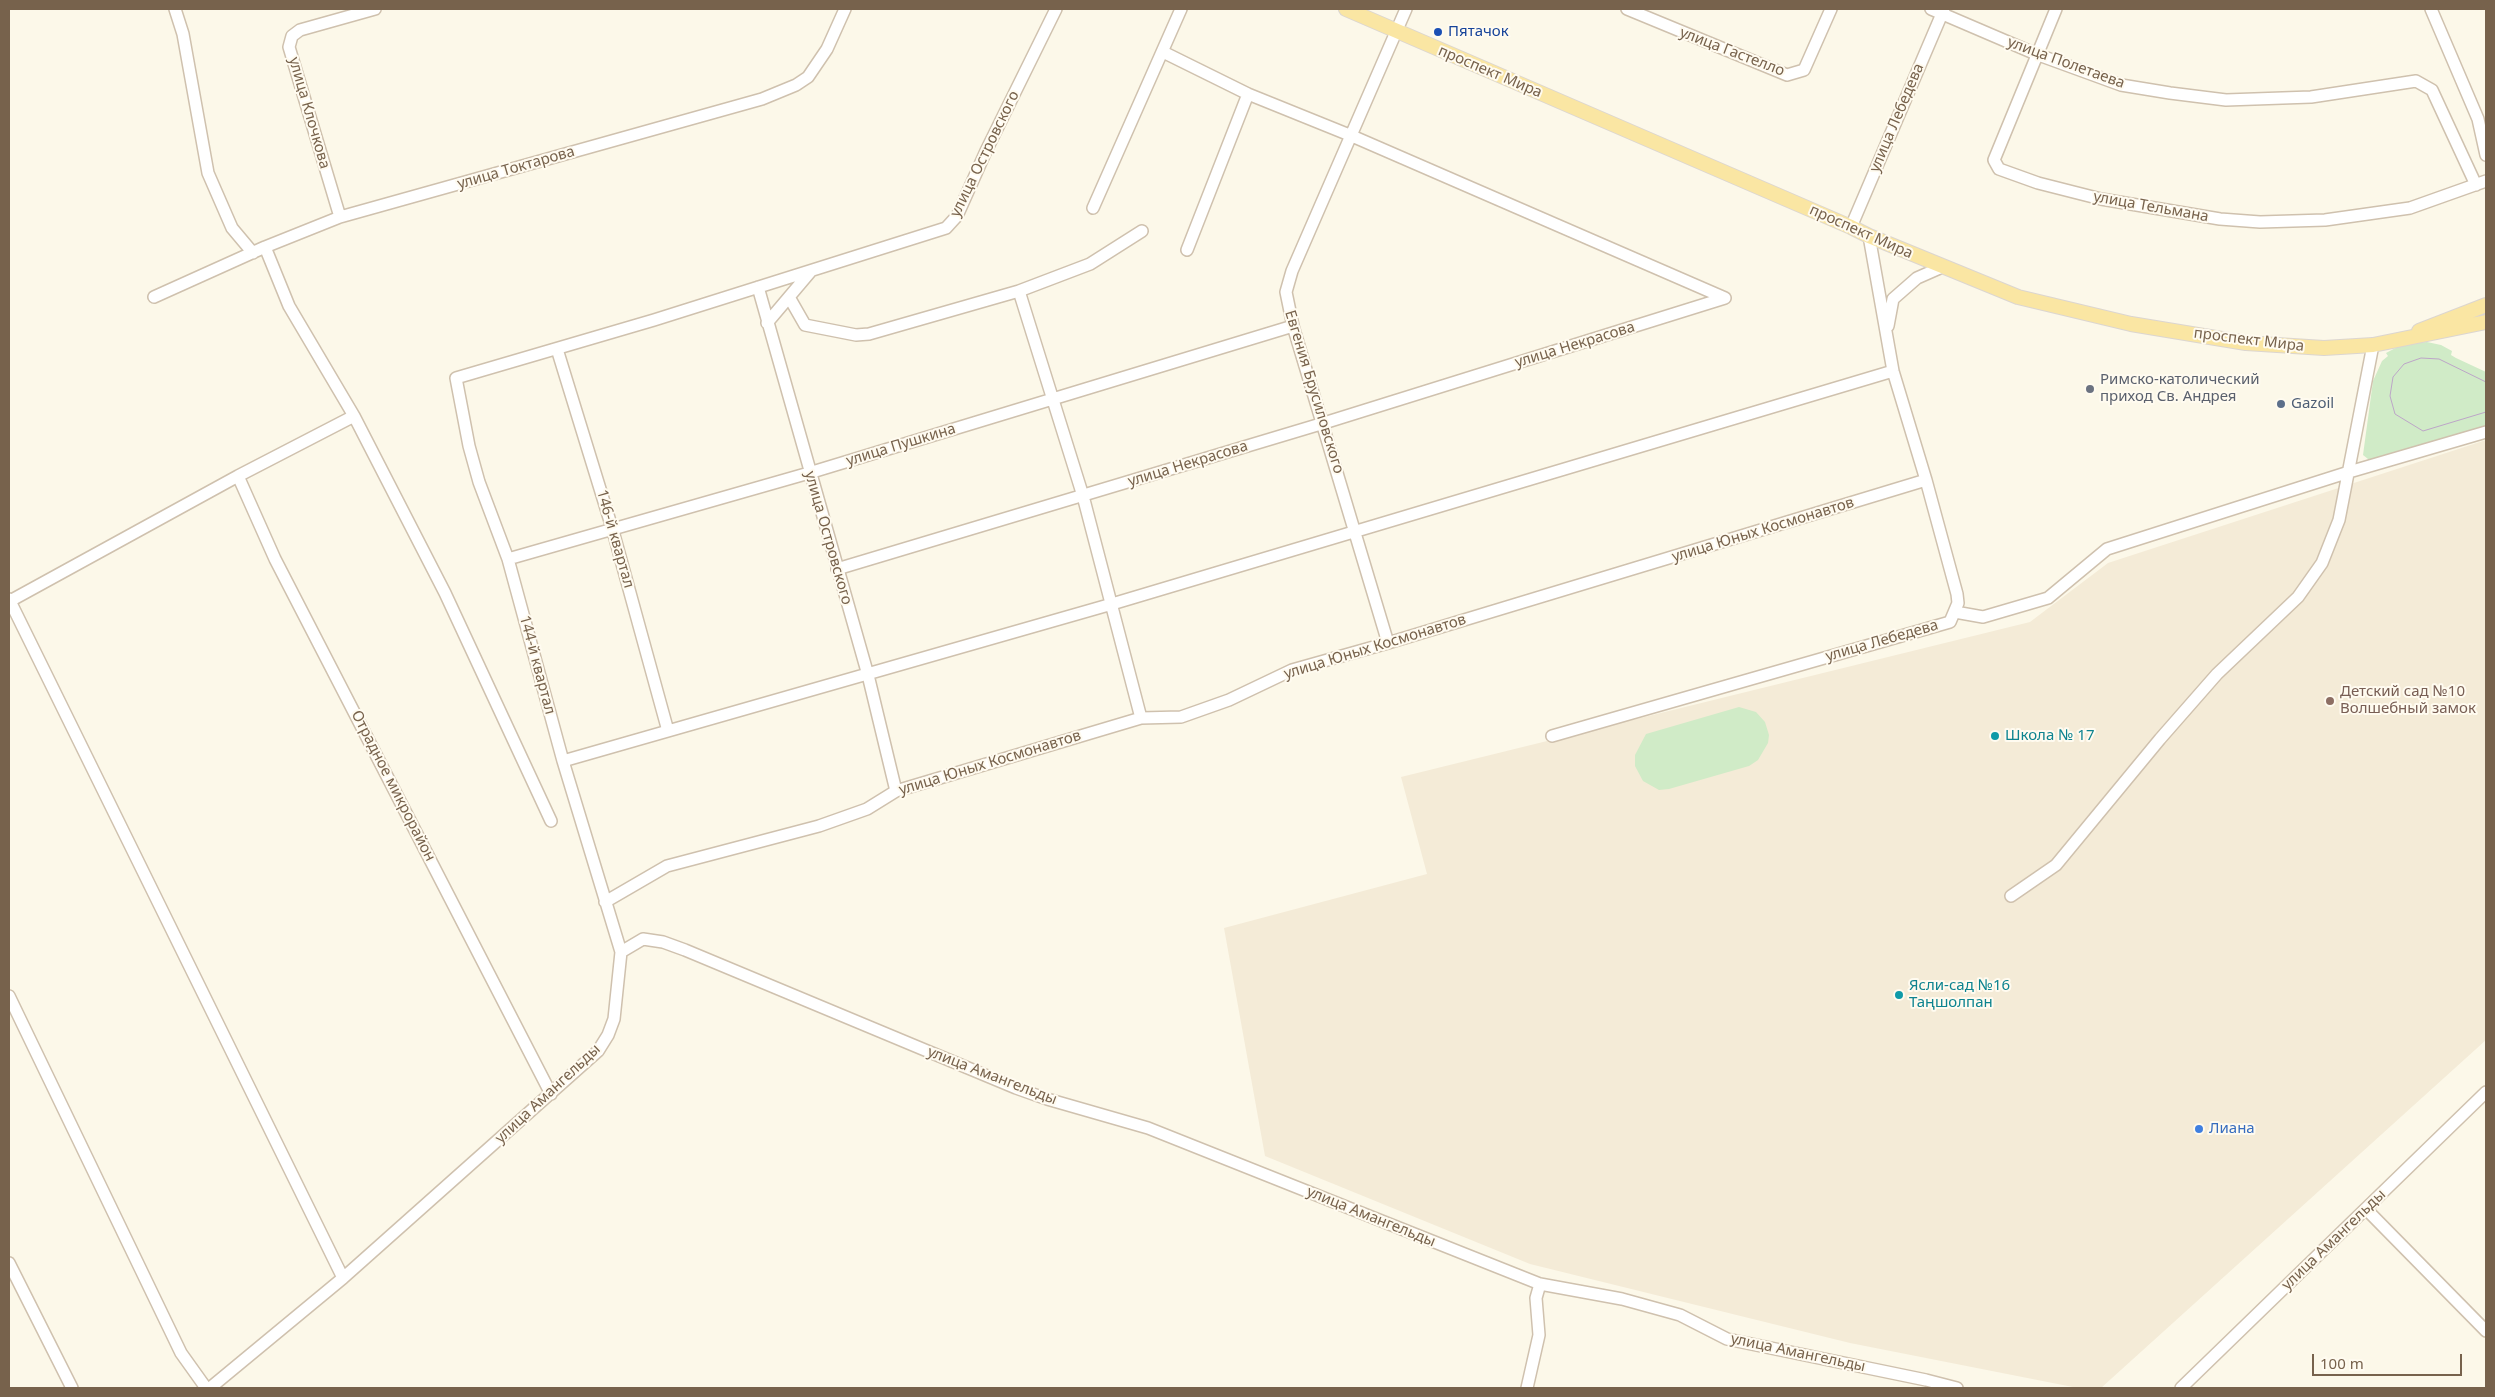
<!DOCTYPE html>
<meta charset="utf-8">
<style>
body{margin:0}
#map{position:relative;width:2495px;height:1397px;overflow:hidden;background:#fcf8e9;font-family:"Noto Sans",sans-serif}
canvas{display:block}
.frame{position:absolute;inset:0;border:10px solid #77624c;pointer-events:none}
.scale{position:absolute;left:2312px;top:1354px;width:150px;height:22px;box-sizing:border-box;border:2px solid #77624c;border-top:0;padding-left:6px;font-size:15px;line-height:18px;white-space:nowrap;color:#77624c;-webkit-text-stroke:4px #fffbf0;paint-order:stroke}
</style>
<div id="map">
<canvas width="2495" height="1397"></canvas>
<div class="frame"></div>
<div class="scale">100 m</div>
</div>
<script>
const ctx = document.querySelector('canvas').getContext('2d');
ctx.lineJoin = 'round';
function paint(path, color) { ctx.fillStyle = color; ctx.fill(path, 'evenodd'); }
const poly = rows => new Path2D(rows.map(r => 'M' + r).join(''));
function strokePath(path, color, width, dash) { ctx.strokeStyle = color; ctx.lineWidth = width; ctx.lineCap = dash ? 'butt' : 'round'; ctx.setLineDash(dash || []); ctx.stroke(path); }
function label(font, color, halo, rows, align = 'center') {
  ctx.font = font + ' "Noto Sans",sans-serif'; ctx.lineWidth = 4; ctx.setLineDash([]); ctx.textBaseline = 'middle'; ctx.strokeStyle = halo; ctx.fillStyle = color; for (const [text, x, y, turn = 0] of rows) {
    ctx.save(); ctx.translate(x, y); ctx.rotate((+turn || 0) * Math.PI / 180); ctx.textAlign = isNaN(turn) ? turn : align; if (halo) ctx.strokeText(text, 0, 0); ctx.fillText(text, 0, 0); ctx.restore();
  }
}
const residential = poly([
 [2486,440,2486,1040,2101,1388,2078,1388,1850,1343,1530,1264,1265,1156,1224,928,1427,874,1401,777,2030,622,2108,563]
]);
const green = poly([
 [2427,342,2441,345,2452,351,2451,355,2456,358,2486,372,2486,425,2373,463,2363,455,2373,381,2382,361,2388,356,2386,353,2403,344],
 [1739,707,1756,712,1765,722,1769,735,1768,743,1758,760,1749,766,1669,789,1659,790,1643,781,1635,766,1635,755,1646,734]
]);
const minor = poly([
 [175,9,183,34,208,173,232,228,253,253],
 [1627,9,1787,75,1804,70,1831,9],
 [1931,9,2036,54,2121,85,2170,93,2226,100,2311,97,2416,81,2432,90,2476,185],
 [2056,9,1994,160,1999,169,2038,183,2101,199,2220,219,2260,222,2325,220,2410,208,2486,181],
 [2431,9,2478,119,2486,155],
 [1163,52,1248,94,1352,136,1725,298],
 [1093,208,1181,9],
 [340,217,289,47,292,36,300,30,375,9],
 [1851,227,1944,9],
 [265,247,289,306,354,416,445,593,551,821],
 [1187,250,1248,94],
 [758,287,868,675,896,791],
 [1019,291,1083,496,1141,718],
 [154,297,265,247,340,217,762,99,796,85,808,77,827,49,845,9],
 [789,297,805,325,856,335,869,334,1019,291,1090,264,1142,231],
 [767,323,811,271],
 [1888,326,1893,299,1917,278,1942,267],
 [557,349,613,531,668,731],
 [238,476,275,559,551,1094],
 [508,559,809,473,1293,326],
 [837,569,1324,423,1725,298],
 [9,599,343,1278],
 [10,601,238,476,354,416],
 [1955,612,1983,617,2048,598,2107,549,2349,472,2486,432],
 [1388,643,1293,326,1286,292,1292,271,1406,9],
 [1552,736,1950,622,1958,603,1957,594,1926,480,1893,371,1869,236],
 [563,761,1112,604,1893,371],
 [2011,896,2056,865,2160,739,2217,674,2298,597,2322,563,2339,520,2373,345],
 [605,902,667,866,819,826,867,809,896,791,1141,718,1181,717,1229,700,1292,670,1388,643,1926,480],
 [621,952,563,761,508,559,479,482,469,446,456,378,654,320,946,228,957,216,986,151,1056,9],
 [9,996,181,1353,206,1388],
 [2366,1209,2486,1331],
 [9,1263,72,1388],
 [210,1388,343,1278,598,1051,608,1035,614,1019,621,952,643,939,663,942,685,950,1016,1088,1047,1099,1148,1128,1540,1284,1622,1299,1680,1315,1727,1339,1926,1380,1957,1388],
 [1527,1388,1539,1335,1536,1298,1540,1284],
 [2181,1388,2486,1092]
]);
const major = poly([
 [1346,9,1851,227,1869,236,2018,297,2131,324,2246,343,2324,348,2373,345,2486,322],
 [2419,331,2486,305]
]);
const tram = poly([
 [2486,382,2439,359,2421,358,2404,364,2393,377,2390,396,2395,414,2423,431,2486,412]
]);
const markers = [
 [1438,32,5,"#1a4fb4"],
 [2090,389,5,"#6b7280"],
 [2281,404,5,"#5c6f8a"],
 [2330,701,5,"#8d6e63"],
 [1995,736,5,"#0f9aa8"],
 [1899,995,5,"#0f9aa8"],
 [2199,1129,5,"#3f7fe0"]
];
const transitNames = [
 ["Пятачок",1448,32]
];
const streetNames = [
 ["улица Гастелло",1732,52,21],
 ["улица Полетаева",2066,63,20],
 ["проспект Мира",1490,72,23],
 ["улица Клочкова",309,113,74],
 ["улица Лебедева",1897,118,-67],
 ["улица Островского",985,154,-64],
 ["улица Токтарова",516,168,-16],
 ["улица Тельмана",2151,207,10],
 ["проспект Мира",1861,232,24],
 ["проспект Мира",2249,340,7],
 ["улица Некрасова",1575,345,-17],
 ["Евгения Брусиловского",1314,392,73],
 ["улица Пушкина",901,445,-17],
 ["улица Некрасова",1188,464,-17],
 ["улица Юных Космонавтов",1763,530,-17],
 ["улица Островского",828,538,74],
 ["146-й квартал",615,539,74],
 ["улица Лебедева",1882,641,-16],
 ["улица Юных Космонавтов",1375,647,-17],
 ["144-й квартал",537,665,75],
 ["улица Юных Космонавтов",990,763,-17],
 ["Отрадное микрорайон",393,786,63],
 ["улица Амангельды",992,1076,21],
 ["улица Амангельды",548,1094,-43],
 ["улица Амангельды",1371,1217,22],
 ["улица Амангельды",2334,1240,-44],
 ["улица Амангельды",1798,1353,12]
];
const worshipNames = [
 ["Римско-католический",2100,380],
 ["приход Св. Андрея",2100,397]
];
const serviceNames = [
 ["Gazoil",2291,404]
];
const educationNames = [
 ["Детский сад №10",2340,692],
 ["Волшебный замок",2340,709]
];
const cultureNames = [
 ["Школа № 17",2005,736],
 ["Ясли-сад №16",1909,986],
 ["Таңшолпан",1909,1003]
];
const shopNames = [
 ["Лиана",2209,1129]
];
paint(residential, '#f4ebd7');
paint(green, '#d0ebc7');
strokePath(minor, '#cfc1ae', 14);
strokePath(major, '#dcd6d0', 16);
strokePath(minor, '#fff', 11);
strokePath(major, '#fae6a3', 14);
strokePath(tram, '#bda6c7', 1);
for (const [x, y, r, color] of markers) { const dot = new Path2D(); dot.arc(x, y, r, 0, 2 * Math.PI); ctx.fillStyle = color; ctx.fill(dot); strokePath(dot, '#fffbf0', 2); }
label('15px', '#164399', '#fffbf0', transitNames, 'left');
label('15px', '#77624c', '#fffbf0', streetNames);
label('15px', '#5b616d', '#fffbf0', worshipNames, 'left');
label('15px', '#4e5e75', '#fffbf0', serviceNames, 'left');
label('15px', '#785e54', '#fffbf0', educationNames, 'left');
label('15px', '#0d838f', '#fffbf0', cultureNames, 'left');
label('15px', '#366cbe', '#fffbf0', shopNames, 'left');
</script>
